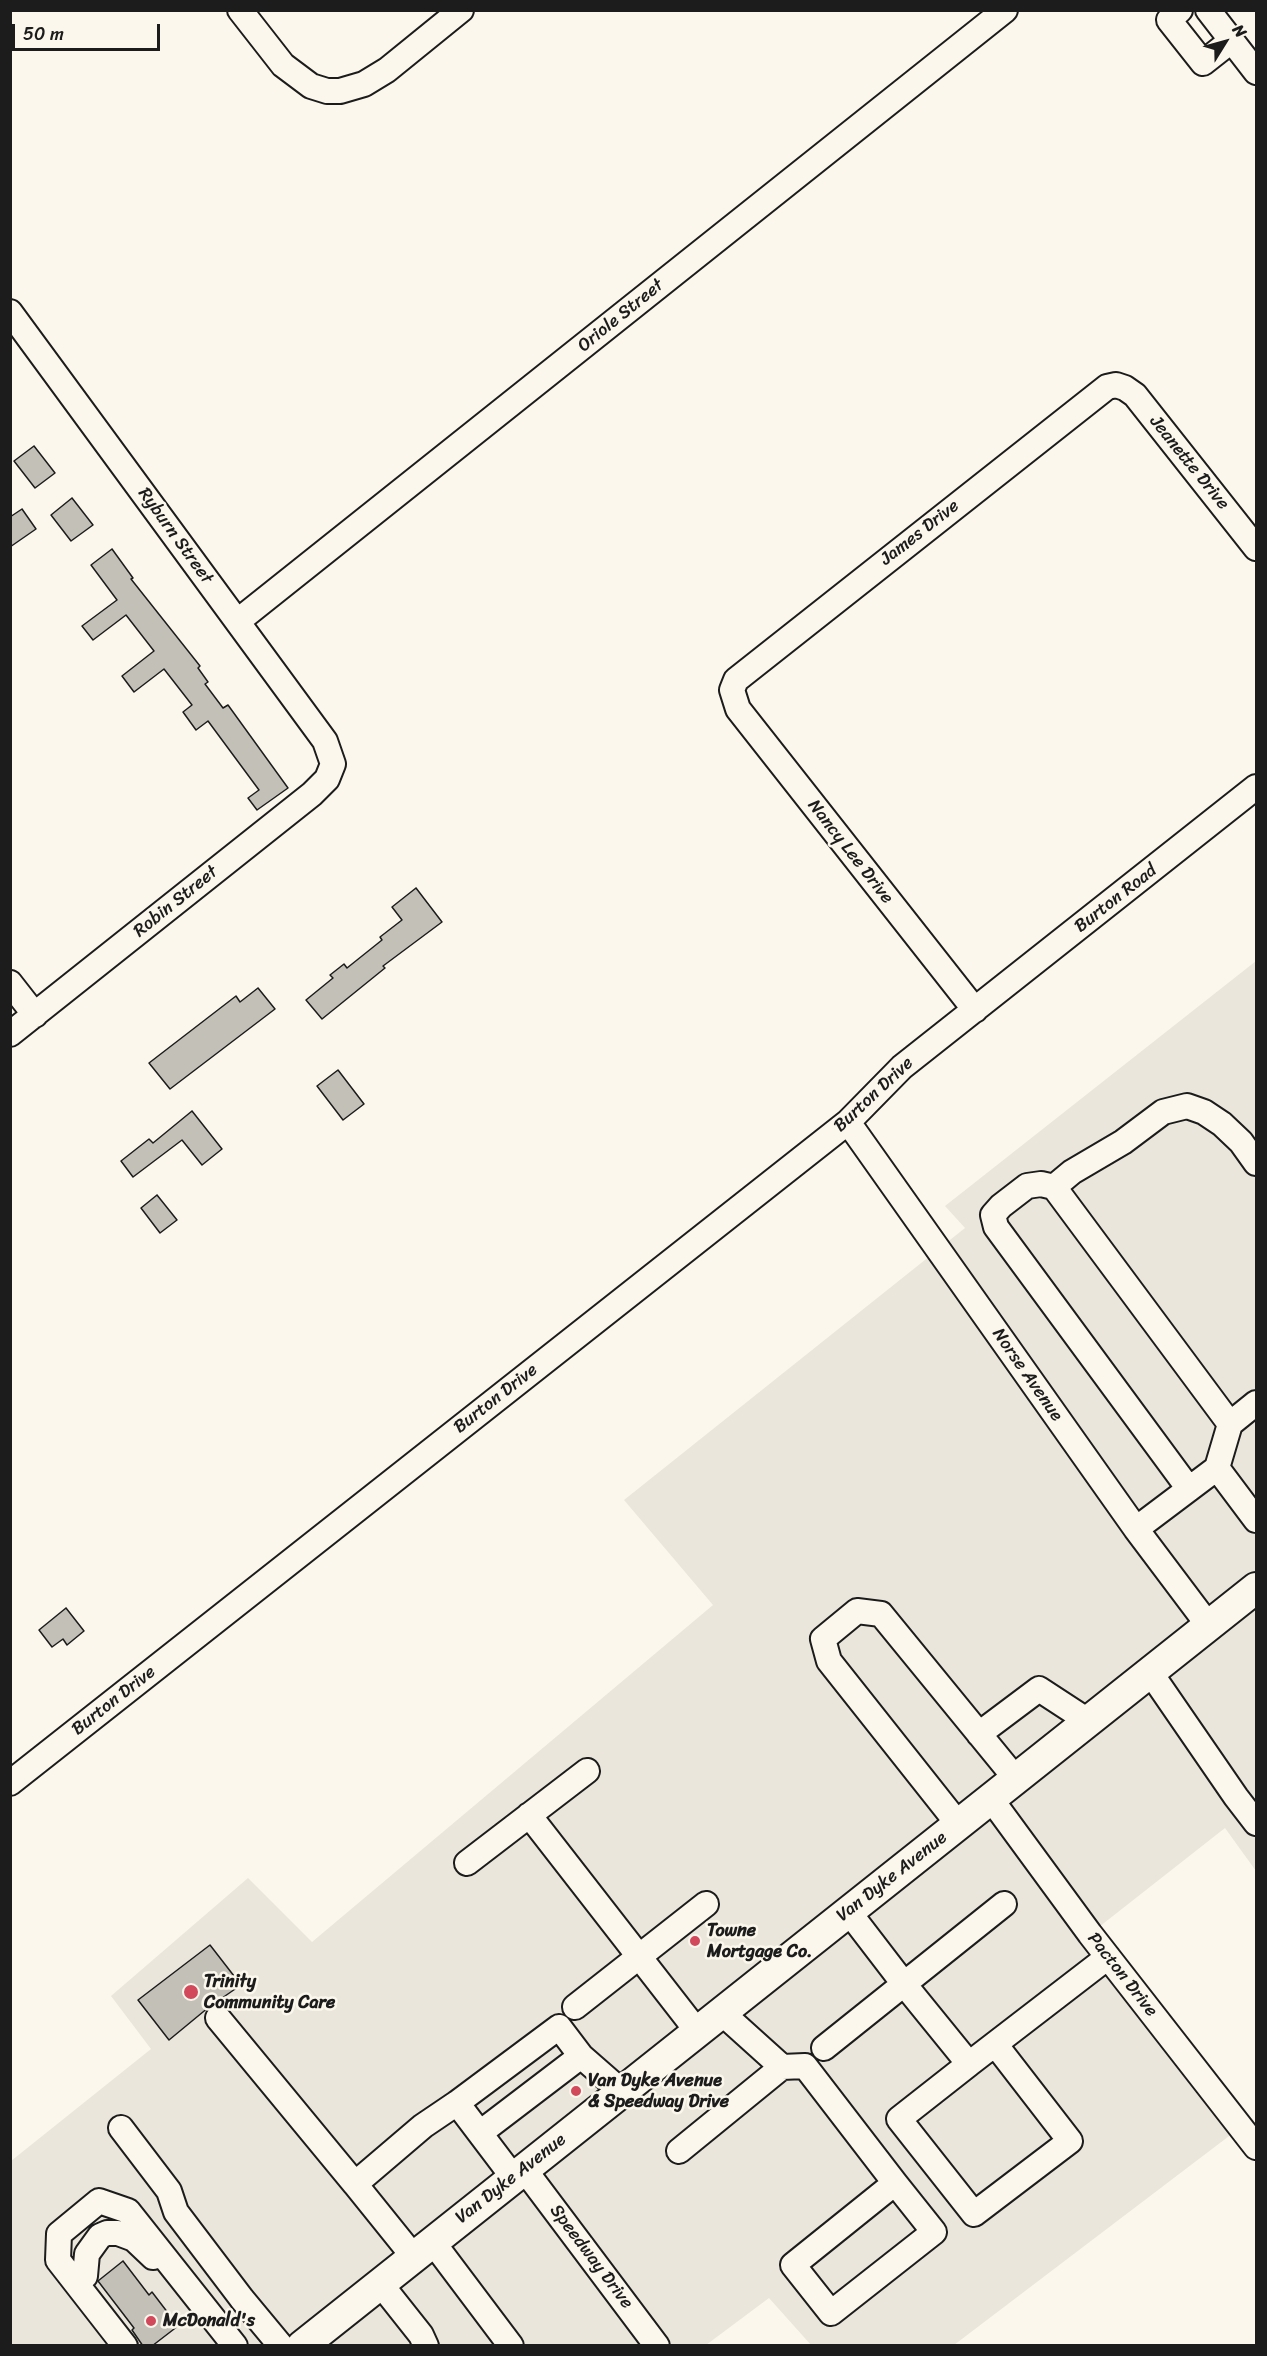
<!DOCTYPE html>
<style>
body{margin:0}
#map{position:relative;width:1267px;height:2356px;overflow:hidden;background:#fbf7ec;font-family:Sriracha,sans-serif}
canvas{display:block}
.frame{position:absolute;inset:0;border:12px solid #1c1c1c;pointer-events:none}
.north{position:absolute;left:1195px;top:12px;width:60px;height:60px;-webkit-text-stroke:4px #fbf7ec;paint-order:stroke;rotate:53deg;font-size:16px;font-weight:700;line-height:24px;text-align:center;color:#1c1c1c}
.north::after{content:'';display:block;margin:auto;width:21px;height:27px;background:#1c1c1c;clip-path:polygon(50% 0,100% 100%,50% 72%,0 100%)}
.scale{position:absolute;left:12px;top:24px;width:148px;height:27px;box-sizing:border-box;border:3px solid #1c1c1c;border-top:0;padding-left:8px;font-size:18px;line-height:21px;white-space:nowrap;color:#1c1c1c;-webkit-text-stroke:4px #fbf7ec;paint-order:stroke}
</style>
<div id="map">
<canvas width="1267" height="2356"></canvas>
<div class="frame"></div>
<div class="north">N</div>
<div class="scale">50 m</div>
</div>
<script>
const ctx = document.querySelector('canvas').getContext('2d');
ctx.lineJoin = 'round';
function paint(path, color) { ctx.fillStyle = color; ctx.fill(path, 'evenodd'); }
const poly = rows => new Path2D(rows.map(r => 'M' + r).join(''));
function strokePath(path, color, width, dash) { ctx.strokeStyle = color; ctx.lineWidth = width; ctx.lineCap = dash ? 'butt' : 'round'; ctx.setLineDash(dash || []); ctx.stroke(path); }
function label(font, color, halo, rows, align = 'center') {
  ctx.font = font + ' Sriracha,sans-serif'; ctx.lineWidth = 5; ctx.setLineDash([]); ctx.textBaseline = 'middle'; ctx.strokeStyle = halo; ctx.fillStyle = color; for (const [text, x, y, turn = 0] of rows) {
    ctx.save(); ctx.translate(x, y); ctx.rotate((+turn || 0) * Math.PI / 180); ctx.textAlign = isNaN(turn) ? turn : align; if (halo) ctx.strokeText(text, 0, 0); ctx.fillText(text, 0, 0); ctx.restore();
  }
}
const built = poly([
 [1256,961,1256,1871,1225,1828,1090,1934,1241,2127,954,2345,811,2345,769,2298,706,2345,11,2346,11,2161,151,2049,111,1996,248,1878,312,1942,713,1605,624,1500,965,1228,945,1206]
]);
const building = poly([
 [34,446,55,473,35,488,14,461,34,446],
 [72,498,93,525,71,541,51,515,72,498],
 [22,509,36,529,10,547,10,517,22,509],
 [112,549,133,578,131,579,200,666,198,668,208,682,205,684,223,708,228,705,288,788,257,810,248,798,259,790,208,721,196,730,183,712,192,705,164,669,134,692,122,676,154,651,126,615,93,640,82,626,117,600,91,565,112,549],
 [416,888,442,922,383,966,385,968,322,1019,306,1000,333,978,330,975,344,964,347,968,382,940,380,937,402,920,392,907,416,888],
 [258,988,275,1009,170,1089,149,1063,236,996,240,1002,258,988],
 [338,1070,364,1104,343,1120,317,1086,338,1070],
 [192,1111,222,1149,202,1165,182,1140,133,1177,121,1161,149,1139,153,1143,192,1111],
 [157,1195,177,1220,160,1233,141,1208,157,1195],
 [66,1608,84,1631,67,1645,63,1639,52,1647,39,1630,66,1608],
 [210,1945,241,1985,209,2007,169,2040,138,2000,210,1945],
 [123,2261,149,2295,152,2292,178,2326,152,2346,143,2346,132,2330,134,2328,98,2281,123,2261]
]);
const minor = poly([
 [240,10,283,65,311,86,327,91,340,91,364,84,387,70,461,10],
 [1180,10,1169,20,1203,63,1231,41],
 [1208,10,1256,72],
 [10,312,325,741,333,764,327,779,312,794,10,1034],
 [238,621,1005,10],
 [10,983,35,1015],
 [975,1010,738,709,732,690,736,680,1107,387,1116,385,1125,388,1135,395,1256,548],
 [848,1122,1136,1529,1209,1626],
 [1054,1187,1041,1184,1027,1186,1001,1206,993,1215,996,1227,1189,1489],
 [1230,1424,1054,1187,1072,1172,1123,1142,1163,1112,1187,1106,1204,1112,1222,1124,1241,1142,1256,1163],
 [1217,1468,1230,1424,1256,1403],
 [1136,1529,1217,1468,1256,1520],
 [1150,1672,1236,1797,1256,1823],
 [979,1734,1039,1689,1088,1721],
 [10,1783,848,1122,902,1067,1256,787],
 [991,1799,1090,1934,1256,2147],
 [529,1815,697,2031],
 [959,1825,829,1661,823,1639,857,1611,881,1614,1016,1779],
 [467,1863,587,1771],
 [848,1911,904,1984,969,2064,1108,1957],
 [575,2007,706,1904],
 [721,2012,782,2067,805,2066,895,2183,934,2232,831,2313,793,2265,895,2183],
 [218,2018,355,2184],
 [824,2048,1004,1904],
 [969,2064,899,2119,974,2214,1070,2141,995,2044],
 [457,2103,559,2027,581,2056],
 [121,2128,169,2191,176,2212,242,2299,281,2346],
 [480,2133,581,2056,621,2091],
 [679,2151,782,2067],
 [524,2169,657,2346],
 [432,2241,511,2346],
 [413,2256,355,2184,423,2126,457,2103,513,2177],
 [85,2276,87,2254,100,2236,107,2233,118,2233,134,2239,153,2257],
 [379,2282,421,2335,426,2346],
 [125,2346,58,2260,59,2234,99,2201,128,2211,235,2346]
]);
const major = poly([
 [302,2346,1256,1588]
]);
const markers = [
 [695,1941,6,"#d1495b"],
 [191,1992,8,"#d1495b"],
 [576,2091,6,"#d1495b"],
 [151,2321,6,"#d1495b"]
];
const streetNames = [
 ["Oriole Street",621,316,-39],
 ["Jeanette Drive",1189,463,51],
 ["James Drive",920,533,-38],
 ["Ryburn Street",175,536,54],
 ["Nancy Lee Drive",850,852,52],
 ["Burton Road",1116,899,-38],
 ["Robin Street",176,902,-39],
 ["Burton Drive",874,1095,-43],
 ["Norse Avenue",1027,1375,55],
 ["Burton Drive",496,1399,-38],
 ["Burton Drive",114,1701,-38],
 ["Van Dyke Avenue",892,1877,-38],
 ["Pacton Drive",1122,1975,52],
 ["Van Dyke Avenue",511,2179,-38],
 ["Speedway Drive",591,2257,53]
];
const poiNames = [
 ["Towne",707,1931],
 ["Mortgage Co.",707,1952],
 ["Trinity",204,1982],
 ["Community Care",204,2003],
 ["Van Dyke Avenue",588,2081],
 ["& Speedway Drive",588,2102],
 ["McDonald's",163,2321]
];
paint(built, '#eae6dc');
paint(building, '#c3c0b8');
strokePath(building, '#1c1c1c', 1.5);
strokePath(minor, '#1c1c1c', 28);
strokePath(major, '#1c1c1c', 34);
strokePath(minor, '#fbf7ec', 24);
strokePath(major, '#fbf7ec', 30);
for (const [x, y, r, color] of markers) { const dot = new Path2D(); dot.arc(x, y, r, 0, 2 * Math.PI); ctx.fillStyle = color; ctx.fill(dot); strokePath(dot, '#fbf7ec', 2); }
label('18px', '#1c1c1c', '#fbf7ec', streetNames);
label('bold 18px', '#1c1c1c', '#fbf7ec', poiNames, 'left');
</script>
